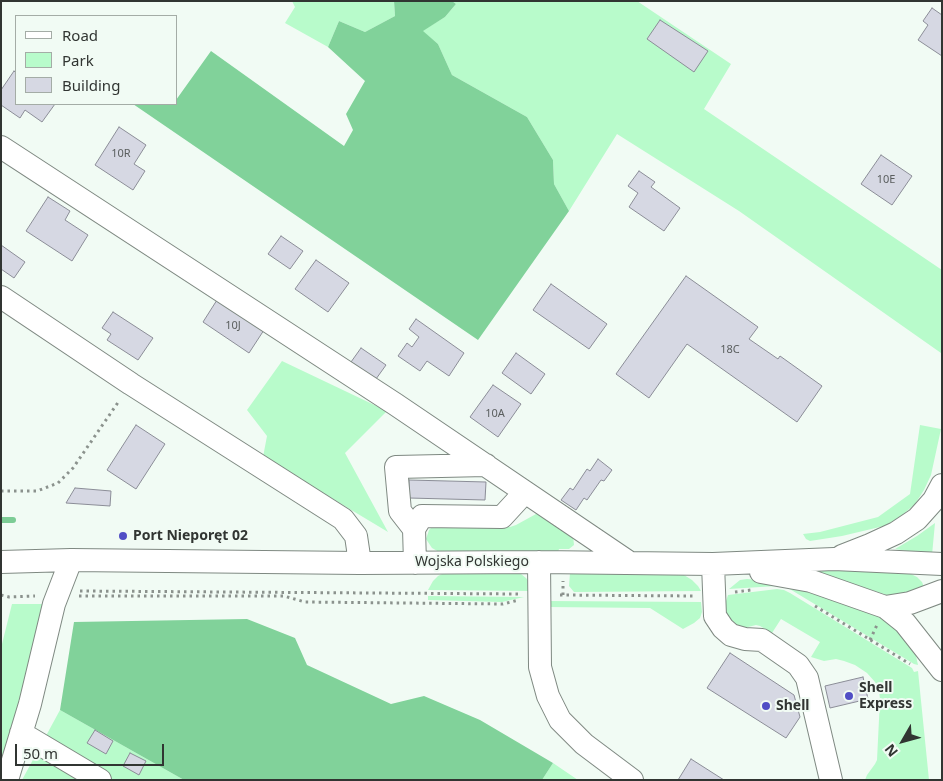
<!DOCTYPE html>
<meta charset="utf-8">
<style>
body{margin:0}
#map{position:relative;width:943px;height:781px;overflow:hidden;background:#f1fbf4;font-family:"Noto Sans",sans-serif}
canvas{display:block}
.frame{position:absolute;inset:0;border:2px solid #313532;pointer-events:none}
.legend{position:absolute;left:15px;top:15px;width:162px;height:90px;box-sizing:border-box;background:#f1fbf4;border:1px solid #a4aca6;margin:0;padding:6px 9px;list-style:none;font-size:15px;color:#313532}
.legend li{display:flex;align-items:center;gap:10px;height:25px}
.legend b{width:25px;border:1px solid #a4aca6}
.north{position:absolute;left:878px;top:716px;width:50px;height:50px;-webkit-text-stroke:4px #f1fbf4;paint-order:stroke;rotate:232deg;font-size:14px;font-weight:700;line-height:20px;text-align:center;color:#313532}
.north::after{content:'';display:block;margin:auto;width:18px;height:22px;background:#313532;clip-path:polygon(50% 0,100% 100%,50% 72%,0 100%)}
.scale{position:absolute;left:15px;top:744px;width:149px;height:22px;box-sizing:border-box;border:2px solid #313532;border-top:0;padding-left:6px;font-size:15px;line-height:18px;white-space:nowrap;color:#313532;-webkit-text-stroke:4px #f1fbf4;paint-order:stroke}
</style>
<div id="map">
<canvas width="943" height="781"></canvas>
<div class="frame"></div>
<ul class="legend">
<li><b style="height:6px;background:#fff"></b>Road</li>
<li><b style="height:14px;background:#b8fbcb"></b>Park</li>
<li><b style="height:14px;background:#d6d8e3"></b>Building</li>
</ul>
<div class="north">N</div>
<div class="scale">50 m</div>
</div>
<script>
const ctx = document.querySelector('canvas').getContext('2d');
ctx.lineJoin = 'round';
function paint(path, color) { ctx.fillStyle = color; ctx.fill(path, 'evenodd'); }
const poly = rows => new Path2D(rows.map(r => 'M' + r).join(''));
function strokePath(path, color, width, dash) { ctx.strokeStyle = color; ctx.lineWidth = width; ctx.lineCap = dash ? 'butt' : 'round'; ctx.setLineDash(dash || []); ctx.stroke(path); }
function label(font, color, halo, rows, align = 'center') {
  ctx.font = font + ' "Noto Sans",sans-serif'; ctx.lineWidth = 4; ctx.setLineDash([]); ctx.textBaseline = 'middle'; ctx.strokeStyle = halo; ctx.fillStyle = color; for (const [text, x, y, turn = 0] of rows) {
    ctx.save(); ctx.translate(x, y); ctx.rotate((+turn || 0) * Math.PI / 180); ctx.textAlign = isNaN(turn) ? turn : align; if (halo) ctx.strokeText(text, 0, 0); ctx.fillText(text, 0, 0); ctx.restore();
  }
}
const green = poly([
 [292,1,394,1,395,16,365,32,339,21,328,47,285,23,295,7],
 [452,1,637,1,731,64,704,109,942,270,941,353,739,211,617,134,569,211,554,184,553,160,527,117,452,75,438,44,422,31,445,17,456,4],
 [282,361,387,411,345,453,388,532,263,457,267,436,247,410],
 [920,425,941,429,931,475,924,490,915,504,900,517,884,526,842,536,810,541,806,539,803,534,820,532,878,517,910,494],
 [536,514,542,514,573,535,574,545,569,549,559,549,558,552,439,552,432,548,426,539,429,530,433,526,510,527,516,525],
 [935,523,932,555,895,549,917,536],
 [817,568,905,571,917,577,922,582,925,590,908,596,887,595,815,572],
 [516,572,521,574,526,578,530,583,533,591,428,590,433,581,438,576,442,574],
 [570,573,678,574,684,575,692,580,698,586,701,591,574,592,569,586],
 [747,579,773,581,815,591,885,618,912,645,916,656,918,665,914,664,788,588,776,586,729,589,740,580],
 [777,589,784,590,790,593,912,668,914,672,918,671,929,780,865,780,867,775,875,764,877,760,880,699,879,691,875,682,867,673,855,665,844,661,836,659,824,661,811,657,820,642,781,619,772,633,760,626,756,625,744,628,738,626,728,617,726,612,725,604,728,595],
 [428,596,524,597,502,602,428,600],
 [548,601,701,602,702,612,700,618,694,623,683,629,650,608,548,607],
 [12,604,47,604,1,775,1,648],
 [60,710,184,780,22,780],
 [553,763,578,780,542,780]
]);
const forest = poly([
 [394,1,452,1,456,4,445,17,423,31,438,44,452,75,527,117,553,160,554,184,569,211,478,340,133,104,176,104,176,100,211,51,344,146,353,130,346,114,365,81,328,47,339,21,365,32,395,16],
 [247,619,295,638,307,665,391,704,424,696,480,720,553,763,542,780,184,780,60,710,74,622]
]);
const stream = poly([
 [1,520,13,520]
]);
const building = poly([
 [932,8,942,15,942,56,918,40,928,25,923,21,932,8],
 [660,20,708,51,694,72,647,39,660,20],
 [14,71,16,73,16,104,55,104,42,122,25,110,20,118,1,105,1,90,14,71],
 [119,127,146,145,134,164,145,171,133,190,95,165,119,127],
 [881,155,912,176,892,205,861,184,881,155],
 [639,171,655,182,651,187,680,208,664,231,629,207,638,193,628,186,639,171],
 [48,197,70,211,65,220,88,235,72,261,26,231,48,197],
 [281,236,303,251,290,269,268,254,281,236],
 [1,245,25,262,14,278,1,269,1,245],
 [316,260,349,283,328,312,295,289,316,260],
 [686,276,758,327,749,339,778,359,780,356,822,386,797,422,687,344,649,398,616,374,686,276],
 [551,284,607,324,589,349,533,310,551,284],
 [217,300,264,330,249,353,203,322,217,300],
 [113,312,153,338,138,360,107,340,111,334,102,328,113,312],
 [416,319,464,353,449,376,427,361,420,371,398,356,407,343,412,347,419,337,409,329,416,319],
 [361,348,386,365,376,379,351,362,361,348],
 [516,353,545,374,531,394,502,373,516,353],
 [493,385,521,404,498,437,470,417,493,385],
 [136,425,165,444,136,489,107,470,136,425],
 [598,459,612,470,604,481,601,480,587,500,584,498,576,510,561,500,570,488,573,490,587,469,590,471,598,459],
 [409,480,486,482,485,500,409,498,409,480],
 [75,488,111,491,110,506,66,503,75,488],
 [730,653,794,695,800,717,786,738,707,688,730,653],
 [863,677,868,699,830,708,825,686,863,677],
 [95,730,113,741,106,754,87,743,95,730],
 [130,753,146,761,139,775,123,766,130,753],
 [691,759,724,780,678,780,691,759]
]);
const path = poly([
 [1,491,37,491,58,483,73,468,119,401],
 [167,538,201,538],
 [80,591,519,594],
 [735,592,751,590],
 [1,595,9,597,35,596],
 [560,595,694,596],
 [563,595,563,581],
 [79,596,284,596,305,602,503,604,519,600],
 [815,606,910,664],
 [870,640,877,625]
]);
const minor = poly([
 [1,147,395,404,630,563],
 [1,297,131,384,343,519,356,536,360,563],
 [414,529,422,516,502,517,525,492],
 [842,556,870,545,896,533,917,519,934,500,942,485],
 [1,562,71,560,360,563,539,562,713,564,834,559,942,564],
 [539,562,540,667,548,696,560,720,584,744,632,780],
 [415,563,414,529,400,511,396,467,486,465],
 [713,564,715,616,723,628,731,635,745,639,762,640,798,665,807,678,831,780],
 [761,572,811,581,885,607,905,623,942,670],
 [885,607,910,603,942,591],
 [21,733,100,780],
 [7,780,30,704,54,604,71,560]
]);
const markers = [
 [123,536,5,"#514ec5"],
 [849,696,5,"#514ec5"],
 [766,706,5,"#514ec5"]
];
const numberNames = [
 ["10R",121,154],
 ["10E",886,180],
 ["10J",233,326],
 ["18C",730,350],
 ["10A",495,414]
];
const poiNames = [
 ["Port Nieporęt 02",133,536],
 ["Shell",859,688],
 ["Express",859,704],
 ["Shell",776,706]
];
const streetNames = [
 ["Wojska Polskiego",472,562]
];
paint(green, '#b8fbcb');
paint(forest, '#81d29a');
strokePath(stream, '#7ccc95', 6);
paint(building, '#d6d8e3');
strokePath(building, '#8b8d97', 1);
strokePath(minor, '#7f8982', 24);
strokePath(path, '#8b928d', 3, [2.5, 4]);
strokePath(minor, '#fff', 22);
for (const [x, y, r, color] of markers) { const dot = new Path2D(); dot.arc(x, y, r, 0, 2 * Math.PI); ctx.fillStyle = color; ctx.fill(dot); strokePath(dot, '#f1fbf4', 2); }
label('11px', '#5a5e5e', null, numberNames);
label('bold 14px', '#313532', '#f1fbf4', poiNames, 'left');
label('14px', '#313532', '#f1fbf4', streetNames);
</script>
